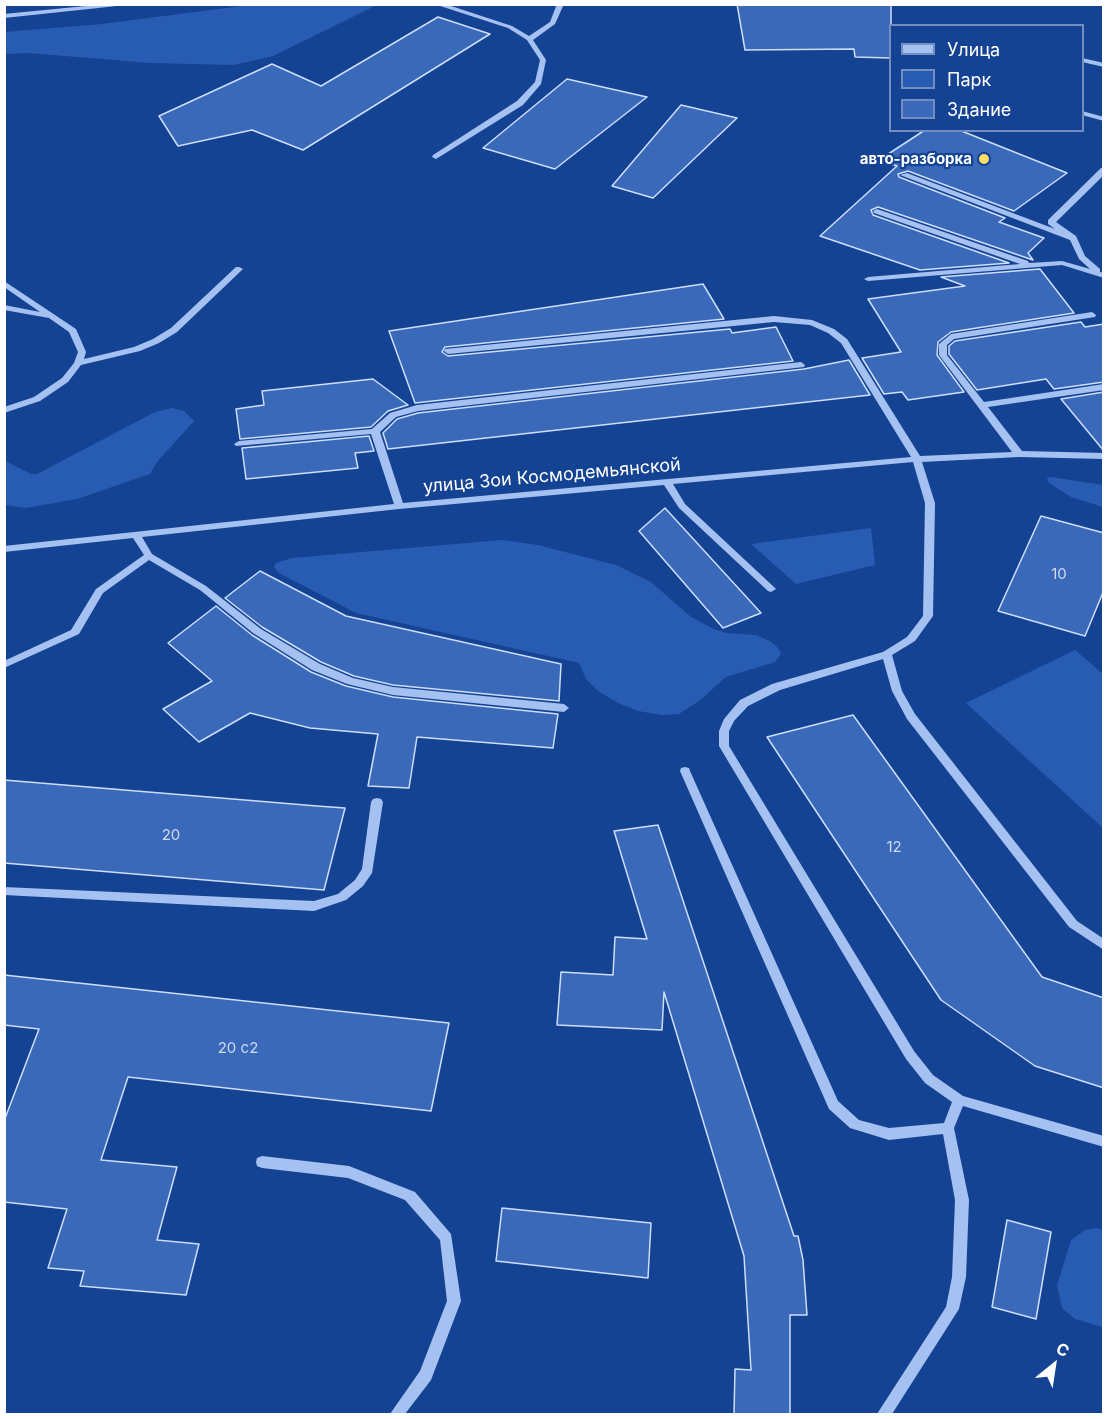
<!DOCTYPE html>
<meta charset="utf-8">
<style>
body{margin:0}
#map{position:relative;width:1108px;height:1419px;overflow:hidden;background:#154393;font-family:Inter,sans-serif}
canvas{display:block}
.frame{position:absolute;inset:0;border:6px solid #fff;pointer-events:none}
.legend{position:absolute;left:889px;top:24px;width:195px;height:108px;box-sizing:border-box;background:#154393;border:2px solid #738ebe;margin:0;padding:8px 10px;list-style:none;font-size:18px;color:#fff}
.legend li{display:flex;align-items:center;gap:12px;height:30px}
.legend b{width:30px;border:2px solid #738ebe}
.north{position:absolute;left:1024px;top:1335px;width:60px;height:60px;-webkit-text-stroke:4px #154393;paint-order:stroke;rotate:30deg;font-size:16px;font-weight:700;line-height:24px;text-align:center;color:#fff}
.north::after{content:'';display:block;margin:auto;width:21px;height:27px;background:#fff;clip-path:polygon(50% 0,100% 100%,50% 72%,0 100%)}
</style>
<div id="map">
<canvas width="1108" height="1419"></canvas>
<div class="frame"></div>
<ul class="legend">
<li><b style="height:8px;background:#a5c1f1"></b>Улица</li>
<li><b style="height:16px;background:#285bb2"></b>Парк</li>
<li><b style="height:16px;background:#3a69ba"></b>Здание</li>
</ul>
<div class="north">С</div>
</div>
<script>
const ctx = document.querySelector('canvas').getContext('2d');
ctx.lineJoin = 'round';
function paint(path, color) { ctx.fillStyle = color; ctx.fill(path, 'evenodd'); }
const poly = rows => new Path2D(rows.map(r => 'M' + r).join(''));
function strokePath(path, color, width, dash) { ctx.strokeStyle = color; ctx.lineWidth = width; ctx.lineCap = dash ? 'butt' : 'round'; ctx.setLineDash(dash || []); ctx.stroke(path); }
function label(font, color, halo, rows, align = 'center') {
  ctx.font = font + ' Inter,sans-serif'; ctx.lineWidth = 4.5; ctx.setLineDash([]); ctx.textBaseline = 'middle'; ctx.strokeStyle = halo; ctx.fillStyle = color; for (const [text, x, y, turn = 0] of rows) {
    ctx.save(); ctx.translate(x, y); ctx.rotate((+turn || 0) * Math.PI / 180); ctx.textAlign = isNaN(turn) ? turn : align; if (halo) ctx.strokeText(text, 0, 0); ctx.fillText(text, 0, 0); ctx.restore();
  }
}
const green = poly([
 [257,4,377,5,273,56,234,65,150,63,29,53,5,54,5,32,102,24],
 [172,408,184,411,194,421,157,462,150,474,77,499,26,508,5,505,5,461,31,474,37,474,155,412],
 [1051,477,1103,485,1103,507,1071,497,1049,483,1047,478],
 [871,528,875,565,796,584,751,544],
 [502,540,538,545,616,565,651,582,691,617,714,629,726,633,756,635,770,641,778,648,781,654,775,662,726,677,699,701,679,714,662,715,638,711,616,702,598,691,586,679,579,663,356,613,279,573,274,567,276,563,292,558],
 [1075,650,1103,674,1103,828,966,703],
 [1097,1228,1103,1230,1103,1327,1075,1319,1062,1308,1057,1285,1071,1240,1085,1230]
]);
const building = poly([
 [737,4,891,4,891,58,855,57,854,49,745,50,737,4],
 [438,17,490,34,303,150,252,130,178,146,159,116,272,64,321,86,438,17],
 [567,79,647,97,555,169,483,148,567,79],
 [681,105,737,118,653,198,612,186,681,105],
 [925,130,959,130,1067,173,1014,211,908,171,898,174,899,177,1005,218,999,222,1044,238,1028,253,1033,260,878,207,871,210,873,215,1009,263,920,270,820,236,897,166,879,160,925,130],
 [1040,269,1074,313,951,332,938,342,937,355,964,392,908,400,902,392,884,394,862,358,901,352,868,299,965,286,941,277,1040,269],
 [703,284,724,319,445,347,442,352,448,356,730,329,732,333,776,327,793,361,415,403,389,331,703,284],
 [1081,322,1085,327,1104,324,1104,382,1054,389,1046,379,977,390,949,354,949,346,955,341,1081,322],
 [849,360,870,395,388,449,383,433,397,419,418,413,804,369,849,360],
 [373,379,408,405,388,411,371,427,240,439,236,409,264,405,262,391,373,379],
 [1104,392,1104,451,1061,399,1104,392],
 [369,436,374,451,355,453,358,468,246,479,242,448,369,436],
 [665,508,740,590,761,613,723,628,639,531,665,508],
 [1041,516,1104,533,1104,590,1085,636,998,611,1041,516],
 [260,571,346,616,561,664,559,701,393,685,354,676,321,662,262,627,225,598,260,571],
 [216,606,252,635,311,672,346,686,393,697,558,714,553,748,417,737,409,788,368,786,378,734,310,728,250,713,199,742,163,709,212,681,168,643,216,606],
 [853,715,1042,977,1104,998,1104,1088,1035,1066,941,1000,767,737,853,715],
 [4,780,317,806,345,808,324,890,4,863,4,780],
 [658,825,794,1236,798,1236,803,1260,807,1315,790,1315,790,1414,734,1414,735,1369,751,1370,744,1256,664,992,662,1030,557,1025,561,972,613,975,615,937,647,939,614,831,658,825],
 [4,975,449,1023,431,1111,128,1077,101,1160,177,1167,157,1240,199,1244,186,1295,80,1286,84,1271,48,1268,67,1209,4,1202,4,1121,39,1029,4,1025,4,975],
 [502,1208,651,1223,648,1278,496,1261,502,1208],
 [1007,1220,1051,1232,1036,1319,992,1307,1007,1220]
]);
const minor = poly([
 [106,4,136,4,4,18,4,14,106,4],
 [434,4,445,4,512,26,529,36,550,22,557,4,564,4,555,24,533,40,546,60,541,84,523,105,436,159,432,157,433,155,517,101,535,82,540,60,527,40,508,28,434,4],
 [1082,58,1104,63,1104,67,1082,62,1082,58],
 [1082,111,1104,117,1104,121,1082,115,1082,111],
 [1101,168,1104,168,1104,175,1056,222,1076,236,1085,256,1100,269,1100,272,1104,273,1104,278,1062,265,868,281,864,279,868,277,1020,264,874,213,873,211,877,209,1028,261,1029,263,1062,261,1090,269,1079,259,1070,240,900,175,907,173,1055,229,1048,224,1048,220,1101,168],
 [236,267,239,267,243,269,177,332,159,343,140,351,81,365,68,382,40,401,4,413,4,407,34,397,62,378,74,363,78,352,69,332,49,318,4,310,4,305,40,312,4,287,4,281,76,329,86,352,84,359,134,347,153,339,171,328,236,267],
 [1092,312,1096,315,1095,317,954,339,947,345,947,355,984,402,1104,384,1104,390,988,407,1022,451,1104,453,1104,459,1019,457,922,462,935,503,933,616,915,641,892,655,902,691,915,714,1077,921,1104,939,1104,950,1069,927,907,719,892,691,883,659,780,690,748,706,734,721,729,731,729,746,914,1051,933,1075,963,1096,1104,1136,1104,1147,963,1106,954,1128,969,1200,966,1277,959,1309,892,1414,877,1414,946,1307,952,1277,955,1200,943,1134,889,1140,850,1128,829,1109,680,771,681,768,685,767,689,768,690,771,838,1101,859,1120,889,1128,944,1123,952,1102,925,1083,906,1059,719,746,719,731,724,719,740,700,772,684,883,652,907,637,923,616,925,503,913,462,673,484,685,504,774,587,776,589,771,592,768,591,679,508,664,485,399,509,142,537,152,554,206,586,261,629,320,664,353,678,393,687,564,704,569,708,564,712,393,695,347,684,312,670,253,633,200,590,149,560,103,593,79,634,4,668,4,661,71,630,96,589,144,555,133,538,4,552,4,546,394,504,371,434,236,446,234,444,239,441,372,429,390,413,417,405,801,362,805,365,804,367,418,411,396,417,380,432,403,503,911,457,841,343,828,333,810,325,774,322,448,354,444,351,445,349,774,316,812,320,834,329,847,339,920,456,1012,452,939,355,939,344,951,334,1092,312],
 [377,798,381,799,383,802,372,873,363,886,346,900,314,911,4,895,4,887,314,901,338,894,355,880,362,869,371,802,373,799,377,798],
 [262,1156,349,1166,415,1192,451,1234,461,1301,431,1380,405,1414,390,1414,420,1371,447,1301,440,1240,405,1200,348,1178,262,1168,257,1166,256,1162,257,1158,262,1156]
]);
const markers = [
 [984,159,6,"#ffde65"]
];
const farPoinames = [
 ["авто-разборка",972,159]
];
const numberNames = [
 ["10",1059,574],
 ["20",171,835],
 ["12",894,847],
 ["20 с2",238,1048]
];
const streetNames = [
 ["улица Зои Космодемьянской",552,476,-5]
];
paint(green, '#285bb2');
paint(building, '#3a69ba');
strokePath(building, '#ccdefc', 1.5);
paint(minor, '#a5c1f1');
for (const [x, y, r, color] of markers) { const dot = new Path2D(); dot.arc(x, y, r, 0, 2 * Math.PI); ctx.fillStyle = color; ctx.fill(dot); strokePath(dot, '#154393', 2); }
label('bold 15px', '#fff', '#154393', farPoinames, 'right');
label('15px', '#cedaee', null, numberNames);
label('18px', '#fff', '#154393', streetNames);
</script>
